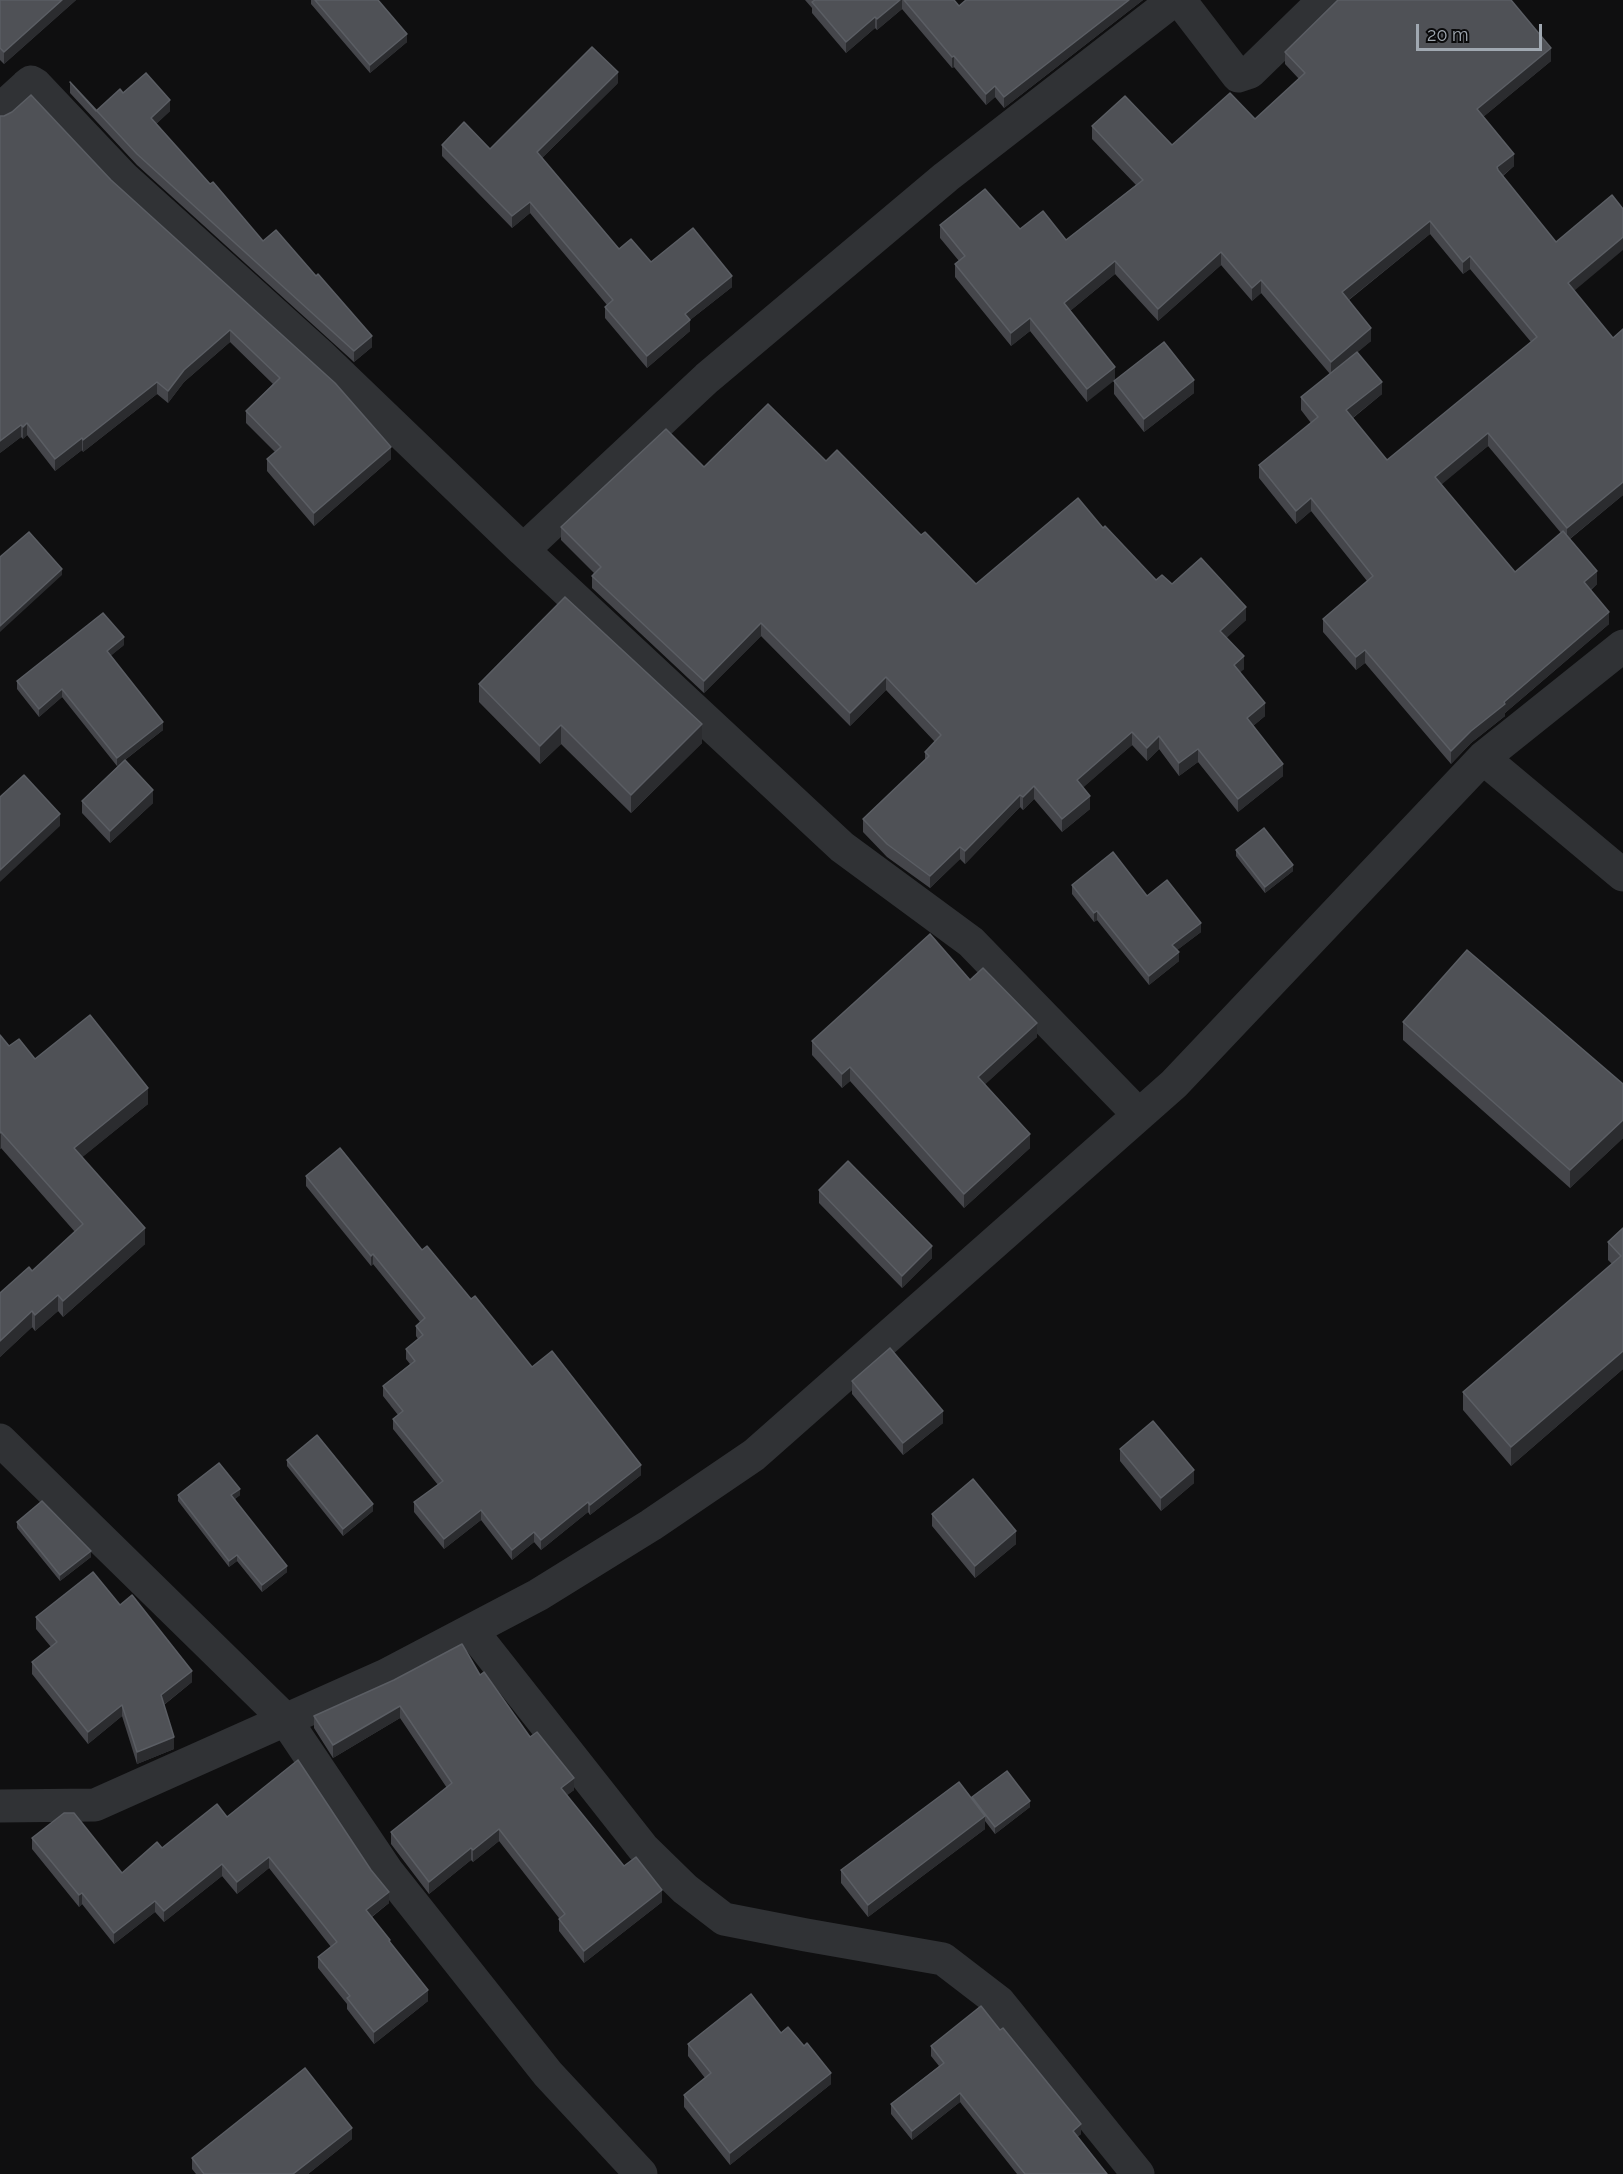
<!DOCTYPE html>
<style>
body{margin:0}
#map{position:relative;width:1623px;height:2174px;overflow:hidden;background:#0f0f10;font-family:Raleway,sans-serif}
canvas{display:block}
.scale{position:absolute;left:1416px;top:24px;width:126px;height:27px;box-sizing:border-box;border:3px solid #a0a8b1;border-top:0;padding-left:8px;font-size:18px;line-height:21px;white-space:nowrap;color:#a0a8b1;-webkit-text-stroke:4px #0a0a0b;paint-order:stroke}
</style>
<div id="map">
<canvas width="1623" height="2174"></canvas>
<div class="scale">20 m</div>
</div>
<script>
const ctx = document.querySelector('canvas').getContext('2d');
ctx.lineJoin = 'round';
const poly = rows => new Path2D(rows.map(r => 'M' + r).join(''));
function strokePath(path, color, width, dash) { ctx.strokeStyle = color; ctx.lineWidth = width; ctx.lineCap = dash ? 'butt' : 'round'; ctx.setLineDash(dash || []); ctx.stroke(path); }
function paint(path, color) { ctx.fillStyle = color; ctx.fill(path, 'evenodd'); }
const street = poly([
 [1177,0,1185,7,1238,76,1250,72,1324,0],
 [0,110,26,86,31,82,36,85,124,178,319,354,523,550],
 [1483,758,1623,875],
 [1139,1115,971,942,842,847,523,550,707,378,946,177,1174,0],
 [0,1440,285,1719,387,1871,548,2074,641,2174],
 [472,1631,643,1848,685,1889,724,1919,806,1935,943,1959,999,2002,1138,2174],
 [0,1806,95,1805,386,1675,538,1595,651,1525,754,1455,1174,1084,1483,758,1623,646]
]);
const wall = poly([
 [0,0,76,0,4,64,0,60],
 [311,0,378,0,407,42,370,73,311,4],
 [805,0,954,0,959,6,1143,0,1004,108,995,97,986,105,954,67,952,68,902,9,877,30,875,28,846,53,812,13,812,8],
 [1285,52,1551,61,1483,117,1514,166,1503,176,1574,291,1613,338,1623,329,1623,495,1570,539,1597,584,1591,590,1609,624,1505,713,1505,716,1471,743,1451,764,1365,663,1356,670,1323,632,1323,619,1367,581,1311,511,1296,524,1259,478,1259,465,1311,423,1301,410,1301,397,1330,374,1261,293,1252,301,1221,265,1158,321,1115,274,1070,311,1115,367,1087,402,1030,331,1011,346,955,277,955,264,959,261,940,238,940,225,1020,229,1066,240,1136,185,1092,139,1092,126,1172,145,1255,119,1299,79,1285,64],
 [1430,234,1463,274,1470,269,1531,342,1387,460,1353,418,1382,394,1357,352,1371,341,1349,300],
 [1488,446,1561,533,1515,572,1441,484],
 [70,82,96,111,123,93,170,111,156,124,210,184,263,241,372,347,354,362,137,165,70,93],
 [618,83,542,158,619,249,651,262,732,287,690,320,690,331,647,368,605,318,605,307,607,305,530,213,512,228,442,156,442,145,490,149],
 [111,180,391,459,314,526,267,471,267,459,275,452,246,423,246,411,273,384,230,342,184,382,168,403,157,394,83,452,82,450,55,471,27,435,23,439,21,437,0,453],
 [1114,381,1194,393,1144,432,1114,394],
 [826,461,921,535,976,584,1103,528,1156,580,1172,584,1246,620,1226,638,1244,669,1240,672,1265,716,1253,726,1283,776,1238,812,1198,762,1179,776,1159,749,1147,761,1132,745,1083,787,1090,809,1062,832,1034,799,1023,810,1020,807,965,864,960,859,930,888,887,857,863,832,863,819,925,760,925,752,935,742,886,690,850,726,761,636,704,693,592,588,592,576,594,573,561,540,561,527,704,467],
 [124,645,110,656,163,730,125,760,153,803,110,843,82,813,82,801,124,760,117,766,62,697,39,717,17,689,17,681],
 [479,684,702,743,631,813,561,744,540,764,479,702],
 [1236,850,1293,871,1265,893,1236,856],
 [1072,885,1147,896,1201,932,1177,950,1179,961,1149,985,1097,920,1094,922,1072,894],
 [970,980,1037,1037,985,1084,1030,1148,964,1208,850,1081,842,1088,812,1055,812,1041],
 [1403,1022,1623,1084,1623,1138,1570,1188,1403,1040],
 [0,1035,9,1046,35,1059,148,1104,82,1157,145,1244,63,1317,58,1311,35,1331,32,1327,0,1357,0,1293,32,1271,75,1232,1,1148,0,1149],
 [306,1176,422,1250,471,1299,532,1367,641,1475,590,1515,588,1512,541,1550,534,1542,512,1560,481,1520,444,1549,414,1512,414,1502,438,1485,393,1429,393,1419,398,1415,383,1396,383,1386,410,1364,406,1359,406,1349,418,1339,416,1336,416,1326,420,1322,373,1264,371,1266,306,1186],
 [819,1190,932,1258,902,1288,819,1203],
 [1623,1228,1623,1369,1511,1466,1463,1410,1463,1392,1612,1264,1608,1260,1608,1242],
 [852,1381,943,1423,903,1455,852,1394],
 [1120,1449,1194,1483,1161,1511,1120,1461],
 [287,1460,373,1511,343,1536,287,1466],
 [178,1495,240,1495,235,1499,287,1572,262,1592,237,1561,229,1567,178,1501],
 [932,1514,1016,1544,975,1578,932,1526],
 [17,1522,91,1557,60,1581,17,1528],
 [120,1605,192,1682,164,1705,174,1749,137,1764,122,1716,88,1744,32,1674,32,1662,51,1647,36,1629,36,1617],
 [480,1675,574,1790,567,1795,624,1866,662,1902,584,1963,559,1931,559,1918,499,1841,473,1862,471,1860,429,1894,391,1844,391,1832,447,1788,400,1718,333,1758,314,1728,314,1716],
 [972,1797,1030,1807,995,1834,985,1821,985,1829,868,1917,841,1883,841,1870,972,1799],
 [227,1817,389,1903,372,1917,428,2001,374,2044,347,2009,347,2004,318,1968,318,1957,331,1947,269,1868,237,1894,222,1876,164,1922,155,1912,114,1944,82,1904,79,1907,32,1849,32,1838,122,1873,162,1848],
 [781,2033,804,2046,831,2084,730,2165,684,2107,684,2095,705,2078,688,2056,688,2044],
 [931,2046,1081,2134,1077,2137,1107,2174,1017,2174,960,2102,912,2140,891,2114,891,2104,939,2066,931,2056],
 [352,2139,308,2174,196,2174,192,2169,192,2158]
]);
const shadedWall = poly([
 [62,0,76,0,4,64,4,52],
 [900,0,902,0,902,9,877,30,877,19],
 [1129,0,1143,0,1004,108,1004,97],
 [875,17,875,28,846,53,846,42],
 [407,34,407,42,370,73,370,65],
 [1551,48,1551,61,1477,122,1477,109],
 [954,56,954,67,952,68,952,57],
 [618,72,618,83,537,163,537,152],
 [995,86,995,97,986,105,986,94],
 [170,100,170,111,151,129,151,118],
 [1514,154,1514,166,1497,180,1497,167],
 [530,202,530,213,512,228,512,216],
 [1430,221,1430,234,1342,305,1342,292],
 [1623,237,1623,250,1568,296,1568,283],
 [1221,252,1221,265,1158,321,1158,309],
 [1470,256,1470,269,1463,274,1463,262],
 [1115,261,1115,274,1064,316,1064,303],
 [732,276,732,287,690,320,690,331,647,368,647,356,685,314],
 [1261,280,1261,293,1252,301,1252,288],
 [1030,318,1030,331,1011,346,1011,333],
 [1371,328,1371,341,1331,375,1331,362],
 [230,330,230,342,184,382,168,403,168,391,184,370],
 [372,336,372,347,354,362,354,351],
 [1115,367,1115,380,1087,402,1087,389],
 [1194,380,1194,393,1144,432,1144,419],
 [157,382,157,394,83,452,83,440],
 [1382,382,1382,394,1346,423,1346,410],
 [27,423,27,435,23,439,23,427],
 [21,425,21,437,0,453,0,441],
 [1488,433,1488,446,1435,490,1435,477],
 [82,438,82,450,55,471,55,459],
 [391,447,391,459,314,526,314,513],
 [1623,482,1623,495,1567,541,1567,528],
 [1311,498,1311,511,1296,524,1296,511],
 [62,569,62,575,0,632,0,626],
 [1597,571,1597,584,1584,595,1584,582],
 [1246,607,1246,620,1220,644,1220,631],
 [1609,612,1609,624,1505,713,1505,716,1471,743,1451,764,1451,751,1471,731],
 [761,623,761,636,704,693,704,681],
 [124,637,124,645,107,659,107,651],
 [1365,650,1365,663,1356,670,1356,657],
 [1244,656,1244,669,1234,678,1234,665],
 [886,677,886,690,850,726,850,713],
 [62,689,62,697,39,717,39,709],
 [1265,703,1265,716,1247,731,1247,718],
 [163,722,163,730,117,766,117,758],
 [702,724,702,743,631,813,631,795],
 [561,725,561,744,540,764,540,746],
 [1132,732,1132,745,1077,793,1077,780],
 [1159,736,1159,749,1147,761,1147,748],
 [1198,749,1198,762,1179,776,1179,763],
 [1283,764,1283,776,1238,812,1238,799],
 [1034,786,1034,799,1023,810,1023,797],
 [153,790,153,803,110,843,110,831],
 [1020,795,1020,807,965,864,965,851],
 [1090,796,1090,809,1062,832,1062,819],
 [60,814,60,826,0,882,0,870],
 [960,847,960,859,930,888,930,876],
 [1293,865,1293,871,1265,893,1265,887],
 [1097,911,1097,920,1094,922,1094,913],
 [1201,923,1201,932,1172,954,1172,945],
 [1179,952,1179,961,1149,985,1149,976],
 [1037,1023,1037,1037,978,1091,978,1077],
 [850,1067,850,1081,842,1088,842,1074],
 [148,1088,148,1104,74,1164,74,1148],
 [1623,1120,1623,1138,1570,1188,1570,1170],
 [1,1132,1,1148,0,1149,0,1133],
 [1030,1134,1030,1148,964,1208,964,1194],
 [145,1228,145,1244,63,1317,63,1301],
 [932,1246,932,1258,902,1288,902,1276],
 [373,1254,373,1264,371,1266,371,1256],
 [58,1295,58,1311,35,1331,35,1315],
 [32,1311,32,1327,0,1357,0,1341],
 [1623,1351,1623,1369,1511,1466,1511,1447],
 [943,1411,943,1423,903,1455,903,1443],
 [641,1465,641,1475,590,1515,590,1505],
 [1194,1470,1194,1483,1161,1511,1161,1498],
 [240,1489,240,1495,231,1502,231,1495],
 [588,1502,588,1512,541,1550,541,1540],
 [373,1504,373,1511,343,1536,343,1529],
 [481,1510,481,1520,444,1549,444,1539],
 [1016,1531,1016,1544,975,1578,975,1566],
 [534,1532,534,1542,512,1560,512,1550],
 [91,1551,91,1557,60,1581,60,1575],
 [237,1555,237,1561,229,1567,229,1561],
 [287,1566,287,1572,262,1592,262,1585],
 [192,1671,192,1682,161,1707,161,1695],
 [122,1705,122,1716,88,1744,88,1732],
 [400,1706,400,1718,333,1758,333,1745],
 [174,1737,174,1749,137,1764,137,1752],
 [574,1778,574,1790,561,1800,561,1788],
 [1030,1801,1030,1807,995,1834,995,1827],
 [985,1816,985,1829,868,1917,868,1905],
 [499,1829,499,1841,473,1862,473,1850],
 [471,1848,471,1860,429,1894,429,1882],
 [269,1857,269,1868,237,1894,237,1882],
 [222,1864,222,1876,164,1922,164,1911],
 [662,1890,662,1902,584,1963,584,1951],
 [389,1892,389,1903,366,1921,366,1910],
 [82,1893,82,1904,79,1907,79,1895],
 [155,1901,155,1912,114,1944,114,1933],
 [428,1990,428,2001,374,2044,374,2032],
 [831,2073,831,2084,730,2165,730,2153],
 [960,2093,960,2102,912,2140,912,2131],
 [1081,2124,1081,2134,1073,2140,1073,2131],
 [352,2128,352,2139,308,2174,293,2174]
]);
const building = poly([
 [0,0,62,0,4,52,0,48,0,0],
 [315,0,378,0,407,34,370,65,315,0],
 [815,0,900,0,877,19,875,17,846,42,812,2,815,0],
 [904,0,954,0,959,6,966,0,1129,0,1004,97,995,86,986,94,954,56,952,57,904,0],
 [1338,0,1511,0,1551,48,1477,109,1514,154,1497,167,1498,170,1556,242,1612,195,1623,209,1623,237,1568,283,1613,338,1623,329,1623,482,1567,528,1488,433,1435,477,1515,572,1563,531,1597,571,1584,582,1609,612,1504,702,1505,704,1471,731,1451,751,1365,650,1356,657,1323,619,1373,576,1311,498,1296,511,1259,465,1318,417,1301,397,1357,352,1382,382,1346,410,1387,460,1537,337,1470,256,1463,262,1430,221,1342,292,1371,328,1331,362,1261,280,1252,288,1221,252,1158,309,1115,261,1064,303,1115,367,1087,389,1030,318,1011,333,955,264,965,256,940,225,985,189,1020,229,1043,211,1066,240,1143,180,1092,126,1125,96,1172,145,1230,93,1255,119,1305,73,1285,52,1338,0],
 [592,47,618,72,537,152,619,249,631,239,651,262,693,228,732,276,685,314,690,320,647,356,605,307,613,300,530,202,512,216,442,145,464,122,490,149,592,47],
 [146,73,170,100,151,118,210,184,213,182,263,241,276,230,316,276,318,274,372,336,354,351,137,154,70,82,96,111,120,89,123,93,146,73],
 [31,95,111,180,335,383,391,447,314,513,267,459,281,447,246,411,280,378,230,330,184,370,168,391,157,382,83,440,82,438,55,459,27,423,23,427,21,425,0,441,0,116,4,116,12,112,31,95],
 [1164,342,1194,380,1144,419,1114,381,1164,342],
 [768,404,826,461,837,450,921,535,925,532,976,584,1078,498,1103,528,1105,526,1156,580,1162,575,1172,584,1201,558,1246,607,1220,631,1244,656,1234,665,1265,703,1247,718,1283,764,1238,799,1198,749,1179,763,1159,736,1147,748,1132,732,1077,780,1090,796,1062,819,1034,786,1023,797,1020,795,965,851,960,847,930,876,887,844,863,819,929,756,925,752,941,735,886,677,850,713,761,623,704,681,592,576,601,567,561,527,666,429,704,467,768,404],
 [29,532,62,569,0,626,0,557,29,532],
 [565,597,702,724,631,795,561,725,540,746,479,684,565,597],
 [103,613,124,637,107,651,163,722,117,758,62,689,39,709,17,681,103,613],
 [125,760,153,790,110,831,82,801,125,760],
 [24,775,60,814,0,870,0,797,24,775],
 [1264,828,1293,865,1265,887,1236,850,1264,828],
 [1113,852,1147,896,1167,880,1201,923,1172,945,1179,952,1149,976,1097,911,1094,913,1072,885,1113,852],
 [930,934,970,980,983,968,1037,1023,978,1077,1030,1134,964,1194,850,1067,842,1074,812,1041,930,934],
 [1467,950,1623,1084,1623,1120,1570,1170,1403,1022,1467,950],
 [90,1015,148,1088,74,1148,145,1228,63,1301,58,1295,35,1315,32,1311,0,1341,0,1293,29,1267,32,1271,83,1224,1,1132,0,1133,0,1035,9,1046,19,1039,35,1059,90,1015],
 [340,1148,422,1250,427,1246,471,1299,475,1296,532,1367,552,1351,641,1465,590,1505,588,1502,541,1540,534,1532,512,1550,481,1510,444,1539,414,1502,443,1481,393,1419,403,1411,383,1386,415,1361,406,1349,423,1335,416,1326,425,1318,373,1254,371,1256,306,1176,340,1148],
 [848,1161,932,1246,902,1276,819,1190,848,1161],
 [1623,1228,1623,1351,1511,1447,1463,1392,1621,1256,1608,1242,1623,1228],
 [890,1348,943,1411,903,1443,852,1381,890,1348],
 [1153,1421,1194,1470,1161,1498,1120,1449,1153,1421],
 [317,1435,373,1504,343,1529,287,1460,317,1435],
 [219,1463,240,1489,231,1495,287,1566,262,1585,237,1555,229,1561,178,1495,219,1463],
 [973,1479,1016,1531,975,1566,932,1514,973,1479],
 [42,1501,91,1551,60,1575,17,1522,42,1501],
 [93,1572,120,1605,132,1595,192,1671,161,1695,174,1737,137,1752,122,1705,88,1732,32,1662,57,1642,36,1617,93,1572],
 [462,1644,480,1675,484,1672,530,1737,537,1732,574,1778,561,1788,624,1866,636,1857,662,1890,584,1951,559,1919,565,1914,499,1829,473,1850,471,1848,429,1882,391,1832,452,1783,400,1706,333,1745,314,1716,394,1680,462,1644],
 [298,1760,371,1870,389,1892,366,1910,390,1940,389,1941,428,1990,374,2032,347,1998,350,1996,318,1957,337,1942,269,1857,237,1882,222,1864,164,1911,155,1901,114,1933,82,1893,79,1895,32,1838,64,1813,74,1813,122,1873,157,1842,162,1848,217,1804,227,1817,298,1760],
 [1007,1771,1030,1801,995,1827,972,1797,1007,1771],
 [959,1782,985,1816,868,1905,841,1870,959,1782],
 [751,1994,781,2033,788,2027,804,2046,807,2043,831,2073,730,2153,684,2095,711,2073,688,2044,751,1994],
 [981,2006,1000,2030,1003,2028,1081,2124,1073,2131,1107,2174,1025,2174,960,2093,912,2131,891,2104,944,2063,931,2046,981,2006],
 [305,2068,352,2128,293,2174,204,2174,192,2158,305,2068]
]);
strokePath(street, '#303235', 33);
paint(wall, '#45464b');
paint(shadedWall, '#2b2c2f');
paint(building, '#4f5156');
strokePath(building, '#5b5e64', 1.5);
</script>
